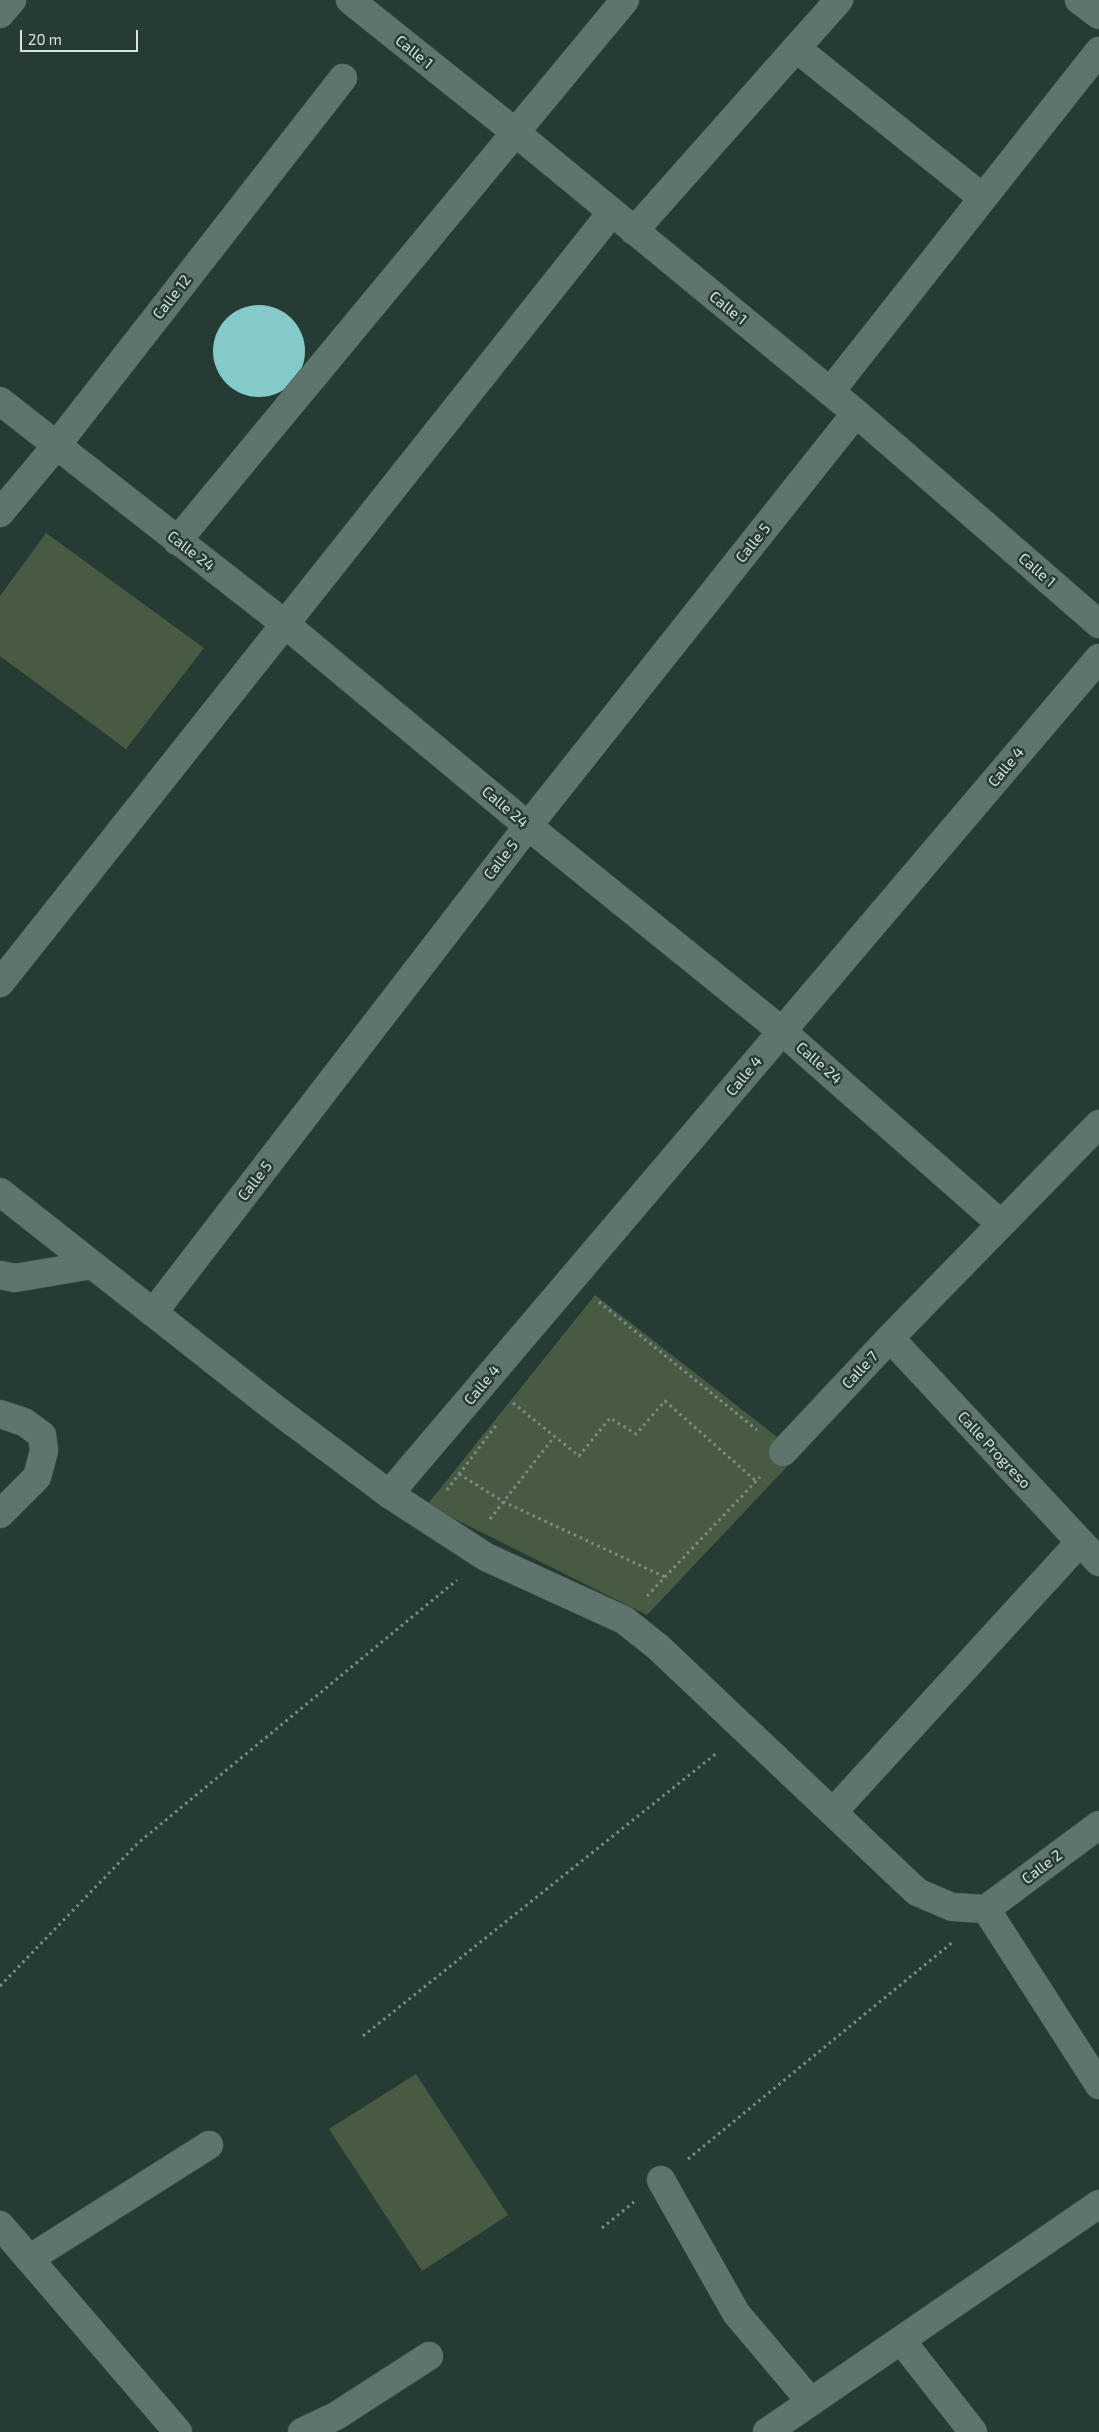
<!DOCTYPE html>
<style>
body{margin:0}
#map{position:relative;width:1099px;height:2432px;overflow:hidden;background:#273b35;font-family:"Exo 2",sans-serif}
canvas{display:block}
.scale{position:absolute;left:20px;top:30px;width:118px;height:22px;box-sizing:border-box;border:2px solid #d6e2de;border-top:0;padding-left:6px;font-size:15px;line-height:18px;white-space:nowrap;color:#d6e2de;-webkit-text-stroke:4px #273b35;paint-order:stroke}
</style>
<div id="map">
<canvas width="1099" height="2432"></canvas>
<div class="scale">20 m</div>
</div>
<script>
const ctx = document.querySelector('canvas').getContext('2d');
ctx.lineJoin = 'round';
function paint(path, color) { ctx.fillStyle = color; ctx.fill(path, 'evenodd'); }
const poly = rows => new Path2D(rows.map(r => 'M' + r).join(''));
function strokePath(path, color, width, dash) { ctx.strokeStyle = color; ctx.lineWidth = width; ctx.lineCap = dash ? 'butt' : 'round'; ctx.setLineDash(dash || []); ctx.stroke(path); }
function label(font, color, halo, rows, align = 'center') {
  ctx.font = font + ' "Exo 2",sans-serif'; ctx.lineWidth = 5; ctx.setLineDash([]); ctx.textBaseline = 'middle'; ctx.strokeStyle = halo; ctx.fillStyle = color; for (const [text, x, y, turn = 0] of rows) {
    ctx.save(); ctx.translate(x, y); ctx.rotate((+turn || 0) * Math.PI / 180); ctx.textAlign = isNaN(turn) ? turn : align; if (halo) ctx.strokeText(text, 0, 0); ctx.fillText(text, 0, 0); ctx.restore();
  }
}
const green = poly([
 [46,533,204,648,126,749,0,656,0,596],
 [595,1295,799,1454,647,1615,427,1505],
 [416,2074,508,2215,422,2271,329,2129]
]);
const building = poly([
 '213 351a46 46 0 1 1 92 0a46 46 0 1 1-92 0Z'
]);
const path = poly([
 [599,1302,757,1430],
 [513,1403,579,1456,610,1418,636,1434,665,1401,756,1481],
 [459,1474,504,1502,665,1577],
 [447,1490,497,1424],
 [490,1519,554,1437],
 [647,1596,760,1477],
 [0,1986,138,1843,457,1580],
 [363,2036,718,1752],
 [688,2159,954,1941],
 [602,2228,634,2202]
]);
const street = poly([
 [350,0,515,132,856,413,1099,624],
 [1079,0,1099,15],
 [0,14,12,0],
 [796,48,983,198],
 [634,231,839,0],
 [830,392,1099,51],
 [0,401,285,624,528,826,783,1032,1001,1224],
 [0,513,56,446,343,78],
 [177,541,625,0],
 [0,983,612,212],
 [0,1192,273,1407,389,1494,486,1557,624,1620,658,1647,917,1892,952,1907,986,1909,1099,2085],
 [0,1275,15,1278,92,1265],
 [153,1313,528,826,856,413],
 [890,1338,1099,1562],
 [0,1414,24,1422,42,1435,44,1451,37,1477,0,1514],
 [783,1452,890,1338,1099,1124],
 [389,1494,1099,658],
 [833,1812,1080,1542],
 [986,1909,1099,1825],
 [661,2180,736,2313,811,2402],
 [0,2225,178,2432],
 [29,2259,209,2145],
 [901,2340,973,2432],
 [302,2432,336,2416,429,2356],
 [767,2432,1099,2204]
]);
const streetNames = [
 ["Calle 1",414,52,39],
 ["Calle 12",172,297,-52],
 ["Calle 1",728,308,39],
 ["Calle 5",753,543,-51],
 ["Calle 24",191,551,38],
 ["Calle 1",1037,570,41],
 ["Calle 4",1006,767,-50],
 ["Calle 24",505,807,40],
 ["Calle 5",501,860,-52],
 ["Calle 24",819,1063,41],
 ["Calle 4",744,1076,-50],
 ["Calle 5",255,1181,-52],
 ["Calle 7",860,1370,-47],
 ["Calle 4",482,1385,-50],
 ["Calle Progreso",994,1450,47],
 ["Calle 2",1042,1867,-37]
];
paint(green, '#495a42');
paint(building, '#83cac9');
strokePath(street, '#475853', 29);
strokePath(path, '#7c8c87', 3, [2.5, 4]);
strokePath(street, '#5f746d', 28);
label('15px', '#d6e2de', '#273b35', streetNames);
</script>
